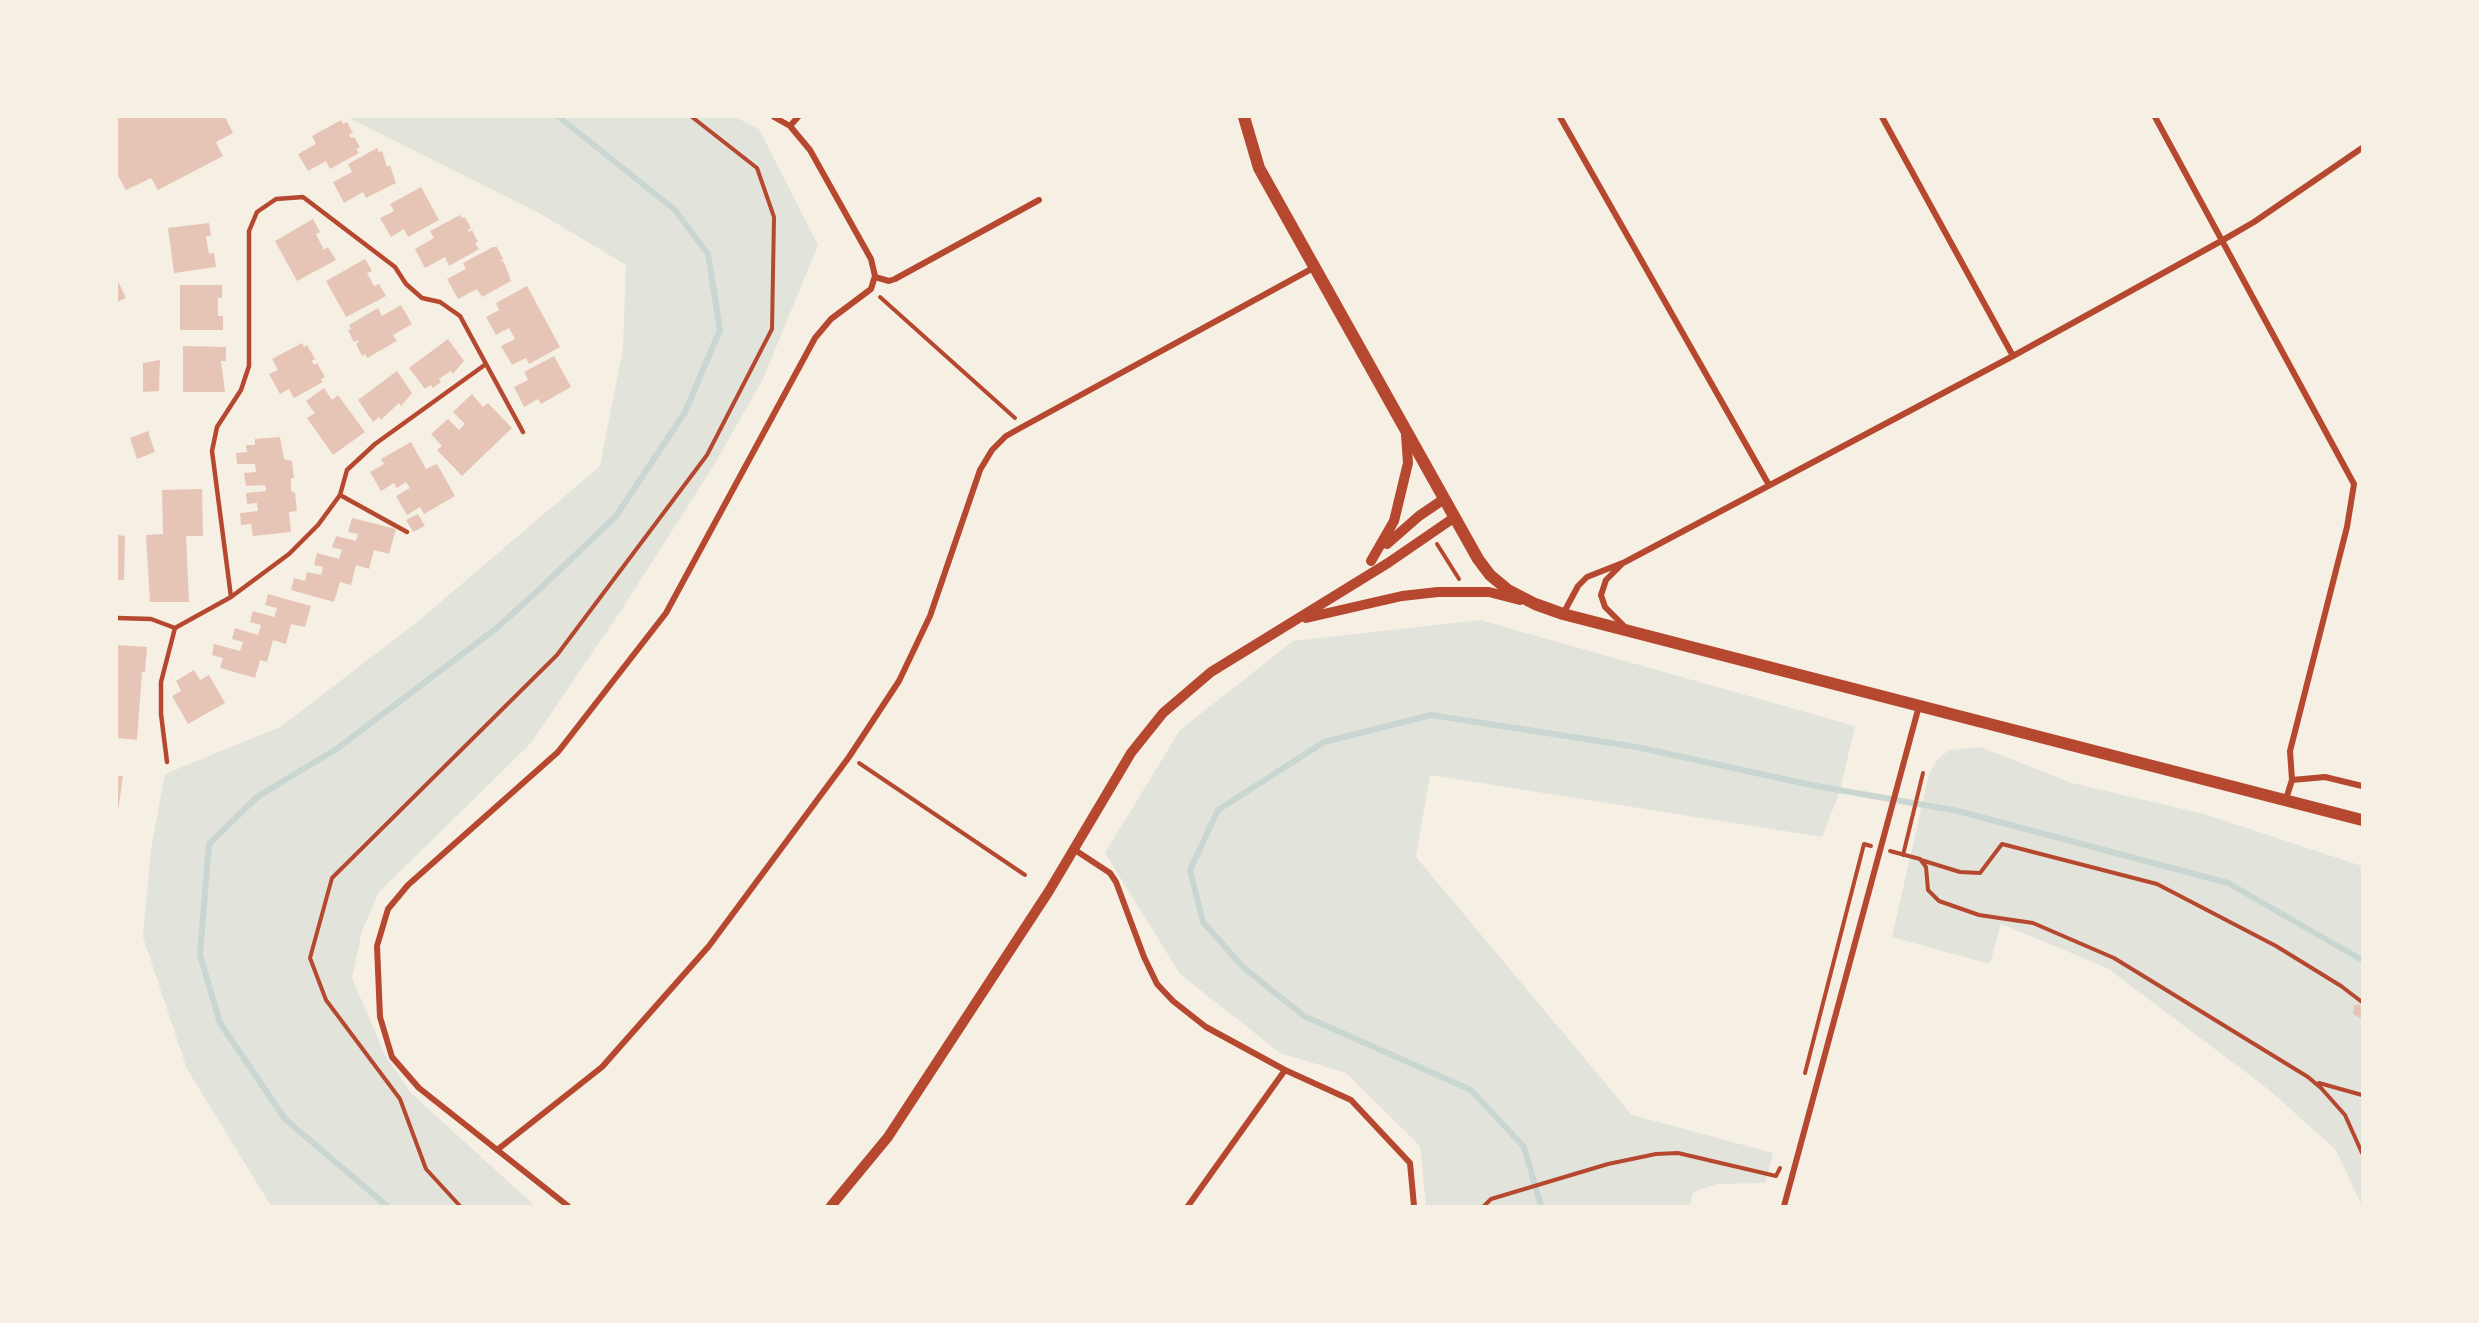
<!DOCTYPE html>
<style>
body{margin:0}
#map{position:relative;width:2479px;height:1323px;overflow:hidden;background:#f6efe4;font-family:Helvetica,sans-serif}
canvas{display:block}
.frame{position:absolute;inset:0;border:118px solid #f6efe4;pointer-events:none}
</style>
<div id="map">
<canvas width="2479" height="1323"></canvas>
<div class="frame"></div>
</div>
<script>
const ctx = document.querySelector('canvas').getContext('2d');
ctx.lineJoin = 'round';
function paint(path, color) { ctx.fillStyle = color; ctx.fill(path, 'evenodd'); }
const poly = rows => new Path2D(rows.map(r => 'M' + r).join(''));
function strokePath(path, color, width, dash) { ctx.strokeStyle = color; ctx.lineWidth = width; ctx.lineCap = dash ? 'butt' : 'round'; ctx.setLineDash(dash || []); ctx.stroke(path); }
const green = poly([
 [347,117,735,117,759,129,818,245,763,379,714,465,622,609,531,743,379,892,362,931,352,978,385,1055,411,1093,535,1206,271,1206,187,1069,143,937,151,849,165,774,280,727,416,623,600,466,623,348,626,265,539,213],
 [1480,620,1855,726,1840,791,1822,837,1430,775,1416,857,1632,1115,1773,1153,1765,1183,1717,1184,1693,1192,1690,1206,1426,1206,1420,1146,1346,1073,1280,1053,1180,974,1105,853,1180,730,1293,641],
 [1980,747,2072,783,2204,814,2362,866,2362,1206,2336,1150,2268,1089,2107,968,2001,924,1990,964,1892,937,1929,774,1937,760,1949,750]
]);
const stream = poly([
 [387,1206,285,1119,220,1023,200,955,209,844,257,797,338,748,498,627,544,585,616,516,685,412,720,330,708,254,675,210,559,117],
 [1541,1206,1524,1147,1471,1090,1304,1016,1244,968,1203,922,1190,870,1218,810,1324,742,1431,715,1637,747,1811,785,1958,811,2228,883,2362,960]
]);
const building = poly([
 [117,117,225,117,233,133,216,142,223,156,158,190,151,178,126,190,117,174],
 [341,120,343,124,347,122,353,133,349,134,351,138,354,137,360,147,356,149,359,153,330,169,326,161,308,171,298,154,316,144,312,136],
 [377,148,379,152,382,151,387,167,390,165,396,183,366,198,363,192,344,203,333,182,352,172,348,164],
 [421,187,439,220,408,237,404,229,391,237,380,218,394,211,390,204],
 [460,215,462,218,465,217,471,228,468,230,469,232,472,230,478,242,475,243,479,249,449,266,445,257,425,268,415,249,434,238,430,231],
 [313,219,320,232,316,234,324,250,328,247,336,260,297,281,275,241],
 [209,223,211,236,206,236,209,254,214,253,216,267,174,273,168,228],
 [493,247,497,247,503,259,500,261,504,262,511,281,482,297,477,289,458,299,447,279,466,269,463,263],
 [365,259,372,271,367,273,374,286,379,284,386,296,346,317,326,281],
 [117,279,126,298,117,302],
 [180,285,222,285,222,298,218,298,218,316,223,316,223,330,180,330],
 [527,286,560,347,529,364,526,358,512,365,501,346,515,339,509,328,496,335,486,317,499,310,496,303],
 [401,305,412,324,393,335,397,341,367,358,365,354,362,356,356,344,359,342,357,340,354,342,348,330,351,329,349,325,378,308,382,316],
 [448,339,464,361,453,374,451,371,439,379,441,382,433,388,431,385,425,389,409,368],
 [302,343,304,347,307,345,315,359,312,361,314,365,317,363,325,377,321,379,323,382,294,398,289,389,280,394,269,374,278,370,272,359],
 [183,346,226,347,226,361,221,361,225,392,183,392],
 [554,356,571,387,541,404,538,399,524,407,514,387,528,380,524,372],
 [160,360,159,391,143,392,143,363],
 [397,371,412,393,401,406,399,403,381,420,379,417,373,422,358,400],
 [324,388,332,400,338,395,365,432,333,455,307,418,315,413,306,401],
 [472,394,483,407,488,403,512,428,462,476,437,450,442,446,431,434,448,419,459,430,465,424,453,412],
 [148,431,155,452,137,459,130,438],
 [280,437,284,459,292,461,294,478,291,478,291,491,295,493,297,511,289,512,291,532,253,536,251,524,241,525,240,513,258,511,257,503,247,504,246,493,266,491,265,485,246,486,244,473,256,472,255,464,237,464,236,453,247,452,246,445,255,445,255,439],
 [411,442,426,469,437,464,455,496,424,514,420,507,407,515,396,496,410,488,406,482,397,488,394,483,381,491,370,472,384,464,381,459],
 [202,489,203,536,186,536,189,602,150,602,146,535,163,534,162,490],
 [418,514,425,526,413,532,406,520],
 [352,518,396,529,389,554,374,550,369,569,356,565,351,585,340,582,334,602,291,590,294,578,305,581,307,572,321,575,323,567,314,565,317,553,339,559,342,550,332,547,336,536,356,541,358,534,348,532],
 [117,535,125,536,124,580,117,580],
 [268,594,311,606,305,627,291,624,286,644,273,640,267,662,260,660,255,678,220,668,223,658,212,655,214,644,240,651,243,642,232,639,235,628,258,635,261,625,250,622,253,611,274,617,277,608,265,605],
 [117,645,147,647,145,672,142,672,137,740,117,738],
 [194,670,200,680,209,675,225,703,188,724,172,696,181,691,176,681],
 [117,776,123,776,118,811,117,811],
 [2360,1004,2362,1017,2360,1018,2353,1014,2354,1005]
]);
const path = poly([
 [880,297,1015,418],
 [1437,544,1459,579],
 [859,763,1025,875],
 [1890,851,1920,859,1926,867,1928,890,1939,901,1979,915,2033,923,2114,958,2308,1077,2321,1088,2345,1115,2362,1153],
 [1903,855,1923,773],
 [1921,860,1960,872,1980,873,2002,844,2157,884,2276,946,2341,986,2362,1002],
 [1805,1073,1864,844,1871,846],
 [2319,1083,2362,1095],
 [460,1206,426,1169,400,1099,326,1000,310,958,332,878,557,655,707,455,772,329,774,217,757,168,692,117],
 [1484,1206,1491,1199,1608,1164,1656,1154,1678,1153,1776,1176,1780,1168]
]);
const service = poly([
 [407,532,340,495,347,470,375,444,486,364],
 [231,597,212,451,217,427,241,390,249,366,249,231,257,212,276,199,303,197,395,267,406,284,422,298,440,302,460,316,523,432],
 [117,618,151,619,175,628],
 [167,762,161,714,161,682,175,628,231,597,289,554,318,525,340,495]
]);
const minor = poly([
 [1560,117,1769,485],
 [1882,117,2013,356],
 [2155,117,2354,484,2347,527,2290,751,2292,780,2286,799],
 [790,126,798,117],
 [875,277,889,281,895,279,1039,200],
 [1622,564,1606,580,1601,595,1605,607,1625,627],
 [1563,614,1578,586,1587,577,1625,562,2013,356,2223,240,2254,222,2362,148],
 [2292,780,2325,777,2362,786],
 [1075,850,1110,873,1116,882,1144,957,1157,984,1173,1001,1206,1027,1285,1070,1351,1100,1410,1163,1414,1206],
 [497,1150,602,1067,709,946,849,757,899,681,930,616,980,470,992,450,1006,436,1024,426,1315,267],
 [568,1206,419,1088,392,1057,380,1017,377,946,388,909,408,885,558,752,666,613,815,338,831,319,871,289,875,276,871,259,810,150,790,126,774,117],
 [1188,1206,1285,1070],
 [1784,1206,1919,706]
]);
const tertiary = poly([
 [1387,544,1419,516,1444,499],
 [1371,561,1394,521,1408,463,1406,435],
 [1306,618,1402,596,1438,592,1489,592,1520,600],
 [831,1206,888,1137,1049,891,1131,753,1163,713,1211,672,1388,563,1455,517]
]);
const secondary = poly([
 [1244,117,1259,168,1478,559,1490,575,1508,590,1535,604,1563,614,2362,820]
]);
paint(green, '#e2e4dc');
strokePath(stream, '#c9d6d2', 6);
paint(building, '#e6c5b7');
strokePath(path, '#b5482f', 4);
strokePath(service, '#b5482f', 4.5);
strokePath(minor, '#b5482f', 6);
strokePath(tertiary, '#b5482f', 10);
strokePath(secondary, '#b5482f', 12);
</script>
